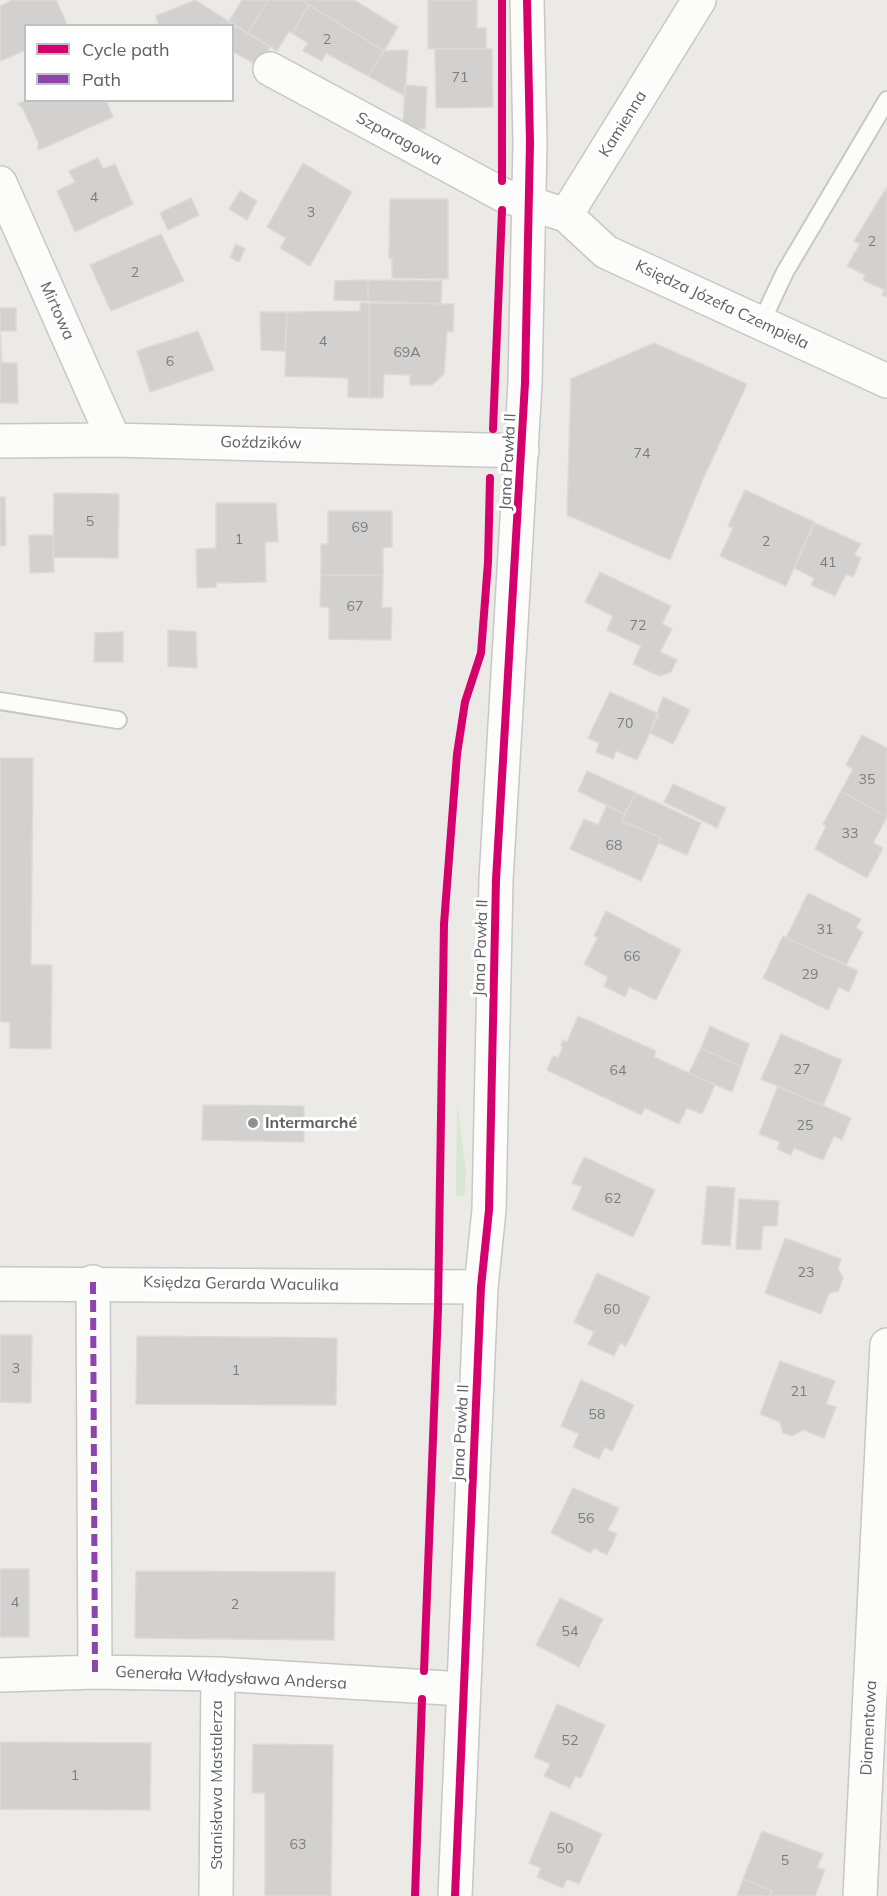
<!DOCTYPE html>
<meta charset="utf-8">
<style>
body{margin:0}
#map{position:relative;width:887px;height:1896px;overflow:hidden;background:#eceae6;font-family:Mulish,sans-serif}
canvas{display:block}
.legend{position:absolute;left:24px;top:24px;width:210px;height:78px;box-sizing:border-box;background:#fff;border:2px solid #bec0c1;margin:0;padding:8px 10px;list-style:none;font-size:18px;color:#5c6165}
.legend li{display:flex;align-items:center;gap:12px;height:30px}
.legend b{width:30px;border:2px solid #bec0c1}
</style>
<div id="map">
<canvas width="887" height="1896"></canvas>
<ul class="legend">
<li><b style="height:8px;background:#d6006c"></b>Cycle path</li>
<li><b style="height:8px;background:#8e44ad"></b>Path</li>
</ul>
</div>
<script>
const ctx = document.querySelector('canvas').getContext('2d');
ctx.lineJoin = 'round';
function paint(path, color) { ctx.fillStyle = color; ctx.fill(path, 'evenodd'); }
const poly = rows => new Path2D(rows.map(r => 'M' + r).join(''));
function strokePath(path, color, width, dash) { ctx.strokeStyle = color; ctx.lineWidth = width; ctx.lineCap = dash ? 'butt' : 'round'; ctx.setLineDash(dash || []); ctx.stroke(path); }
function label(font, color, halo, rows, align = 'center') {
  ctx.font = font + ' Mulish,sans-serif'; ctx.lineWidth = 6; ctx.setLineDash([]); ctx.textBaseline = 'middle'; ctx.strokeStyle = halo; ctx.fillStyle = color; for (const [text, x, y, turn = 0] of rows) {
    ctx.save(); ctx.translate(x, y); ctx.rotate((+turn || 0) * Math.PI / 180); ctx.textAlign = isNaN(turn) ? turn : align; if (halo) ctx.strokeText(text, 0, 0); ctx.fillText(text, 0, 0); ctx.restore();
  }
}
const green = poly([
 [457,1104,466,1171,465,1196,456,1196]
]);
const building = poly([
 [12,0,56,0,68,26,26,26,26,50,0,61,0,6,12,0],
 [195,0,236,26,232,32,232,26,159,26,156,16,195,0],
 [242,0,268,0,248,33,229,21,242,0],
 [268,0,301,0,309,5,292,33,289,31,277,51,248,33,268,0],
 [301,0,354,0,398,27,384,51,301,0],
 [428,0,477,0,477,28,486,28,486,49,428,49,428,0],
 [309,5,384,51,368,76,326,53,322,61,303,51,308,43,292,33,309,5],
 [236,26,270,47,259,66,232,51,232,32,236,26],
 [435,49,492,49,493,107,436,108,435,49],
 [408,50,405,96,368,76,384,51,408,50],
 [405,85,427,87,425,129,403,127,405,85],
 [27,100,106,100,113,117,39,150,37,147,39,144,23,109,18,104,27,100],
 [98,158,103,169,115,164,133,204,75,232,57,191,75,182,69,171,98,158],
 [303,163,352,192,310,266,280,248,286,238,267,227,303,163],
 [887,187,887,297,882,295,885,290,863,280,865,275,847,266,860,244,854,241,887,187],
 [240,191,257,201,247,220,229,209,240,191],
 [191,198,199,215,168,230,160,213,191,198],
 [390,199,448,199,448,279,392,278,392,258,389,258,390,199],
 [161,234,184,281,111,311,90,265,161,234],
 [236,244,245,249,239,262,230,257,236,244],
 [368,280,368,301,334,300,335,281,368,280],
 [368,280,442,281,441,304,368,301,368,280],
 [360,303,369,303,369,398,348,397,348,378,285,376,287,312,360,311,360,303],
 [369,303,454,304,453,332,447,331,444,374,432,385,410,385,410,375,384,374,383,398,369,398,369,303],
 [0,308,16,308,16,331,0,331,0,308],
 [260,312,287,312,285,351,261,350,260,312],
 [0,331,2,363,17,363,18,403,0,403,0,331],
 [198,331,214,370,150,392,137,351,198,331],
 [654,343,747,384,703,479,670,560,567,515,571,379,654,343],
 [745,490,814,522,786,586,720,556,733,528,728,526,745,490],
 [54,493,119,494,118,558,53,557,54,493],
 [0,497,5,497,6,545,0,546,0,497],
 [216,503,276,503,278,542,265,542,266,582,216,583,216,587,197,588,196,549,216,548,216,503],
 [328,511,392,511,392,547,383,548,383,575,321,575,321,544,328,544,328,511],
 [815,523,861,544,854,555,861,558,853,577,846,574,835,596,811,585,814,578,794,568,815,523],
 [29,535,53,535,54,572,30,573,29,535],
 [600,572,671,606,662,624,672,629,660,652,677,660,671,672,659,676,633,664,641,646,607,630,613,616,585,602,600,572],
 [321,575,383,575,382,607,392,608,391,640,329,639,329,607,320,607,321,575],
 [168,630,196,632,197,668,168,666,168,630],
 [123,632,123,662,94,662,95,633,123,632],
 [610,692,659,714,637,760,616,751,613,759,596,752,599,743,588,738,610,692],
 [663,697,690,710,673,744,650,733,663,697],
 [862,735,887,748,887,817,841,791,853,769,846,765,862,735],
 [0,758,33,758,31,965,52,965,51,1049,10,1048,10,1022,0,1022,0,758],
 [587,771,636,793,624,814,578,791,587,771],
 [673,784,726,808,717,828,664,802,673,784],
 [841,791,887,817,873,843,883,848,867,878,815,849,826,826,823,824,841,791],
 [636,793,701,823,687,855,659,843,661,838,622,821,636,793],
 [607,805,624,814,622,821,661,838,641,881,570,849,584,819,598,825,607,805],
 [808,893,861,919,856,928,863,932,846,965,786,938,808,893],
 [606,911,681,950,656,1000,629,987,625,997,604,986,608,977,584,964,598,937,594,936,606,911],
 [783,936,858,971,849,992,839,987,828,1010,763,978,783,936],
 [578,1016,656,1051,654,1057,715,1085,702,1114,687,1108,679,1124,645,1108,641,1115,547,1070,553,1056,558,1058,563,1047,561,1046,563,1040,567,1042,578,1016],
 [710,1026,749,1044,741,1067,701,1048,710,1026],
 [781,1034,842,1060,823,1106,761,1079,781,1034],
 [701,1048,741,1067,732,1092,689,1073,701,1048],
 [778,1086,851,1118,842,1140,834,1136,823,1160,794,1148,791,1155,777,1149,780,1142,759,1134,778,1086],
 [203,1105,304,1106,304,1142,202,1140,203,1105],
 [584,1157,655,1190,633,1237,572,1209,582,1187,572,1183,584,1157],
 [707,1186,735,1188,730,1246,702,1244,707,1186],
 [739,1199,779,1201,777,1226,763,1226,761,1250,736,1249,739,1199],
 [785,1238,841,1259,838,1269,843,1278,838,1291,829,1293,821,1314,765,1293,785,1238],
 [597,1273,650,1297,626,1346,620,1343,614,1356,588,1344,594,1332,574,1322,597,1273],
 [0,1335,32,1335,31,1403,0,1402,0,1335],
 [137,1336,337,1338,336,1405,136,1404,137,1336],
 [780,1361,835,1381,826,1404,836,1407,824,1438,803,1430,792,1436,783,1433,780,1422,760,1414,780,1361],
 [581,1380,634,1405,612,1451,605,1447,599,1459,573,1447,579,1434,561,1426,581,1380],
 [573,1488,619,1508,608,1530,617,1534,607,1555,594,1548,591,1553,551,1533,573,1488],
 [0,1569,29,1569,29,1637,0,1637,0,1569],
 [136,1571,335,1572,334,1640,135,1638,136,1571],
 [560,1598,603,1619,579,1667,536,1645,560,1598],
 [557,1704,605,1725,581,1778,575,1776,570,1788,544,1776,550,1764,534,1757,557,1704],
 [0,1742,151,1743,150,1810,0,1809,0,1742],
 [253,1744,333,1745,331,1896,265,1896,265,1793,252,1793,253,1744],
 [551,1811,602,1834,579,1884,567,1879,563,1888,537,1877,541,1868,529,1863,551,1811],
 [762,1831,823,1854,817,1867,825,1870,815,1896,770,1896,772,1891,743,1879,762,1831],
 [743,1879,772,1891,770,1896,737,1896,743,1879]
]);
const service = poly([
 [761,323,785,272,887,100],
 [0,701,118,720]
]);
const minor = poly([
 [270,69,503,195,566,215,699,0],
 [0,183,114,440],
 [566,215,606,252,887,381],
 [0,441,114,440,522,451],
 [93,1282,95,1672],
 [0,1284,481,1287],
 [0,1675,95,1672,218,1674,463,1689],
 [216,1896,218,1674],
 [860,1896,887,1345]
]);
const tertiary = poly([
 [455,1896,481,1287,489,1210,496,880,525,383,530,143,527,0]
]);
const quiet = poly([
 [93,1282,95,1672]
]);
const cycleway = poly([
 [502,0,502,181],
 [493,429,502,210],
 [424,1671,438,1309,444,924,457,754,465,702,481,653,488,562,490,478],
 [415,1896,422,1699],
 [455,1896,481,1287,489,1210,496,880,525,383,530,143,527,0]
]);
const markers = [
 [253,1123,6,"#8e9192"]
];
const numberNames = [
 ["2",327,40],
 ["71",460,78],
 ["4",94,198],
 ["3",311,213],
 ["2",872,242],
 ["2",135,273],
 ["4",323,342],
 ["69A",407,353],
 ["6",170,362],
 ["74",642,454],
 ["5",90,522],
 ["69",360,528],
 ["1",239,540],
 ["2",766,542],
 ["41",828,563],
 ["67",355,607],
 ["72",638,626],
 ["70",625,724],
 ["35",867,780],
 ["33",850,834],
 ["68",614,846],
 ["31",825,930],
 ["66",632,957],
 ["29",810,975],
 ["27",802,1070],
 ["64",618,1071],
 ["25",805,1126],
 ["62",613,1199],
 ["23",806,1273],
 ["60",612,1310],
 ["3",16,1369],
 ["1",236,1371],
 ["21",799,1392],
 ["58",597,1415],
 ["56",586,1519],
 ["4",15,1603],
 ["2",235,1605],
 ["54",570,1632],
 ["52",570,1741],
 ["1",75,1776],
 ["63",298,1845],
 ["50",565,1849],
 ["5",785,1861]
];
const streetNames = [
 ["Kamienna",623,124,-58],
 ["Szparagowa",399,139,28],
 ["Księdza Józefa Czempiela",722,305,25],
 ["Mirtowa",57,311,66],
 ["Goździków",261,443,1],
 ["Jana Pawła II",508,462,-87],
 ["Jana Pawła II",481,948,-88],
 ["Księdza Gerarda Waculika",241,1284,1],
 ["Jana Pawła II",461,1433,-87],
 ["Generała Władysława Andersa",231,1678,3],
 ["Diamentowa",869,1728,-87],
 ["Stanisława Mastalerza",217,1785,-90]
];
const poiNames = [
 ["Intermarché",265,1123]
];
paint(green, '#d6e8d2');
paint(building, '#d2d1cf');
strokePath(building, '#dcdad6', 1.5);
strokePath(service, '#c8c7c7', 20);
strokePath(minor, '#c8c7c7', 36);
strokePath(tertiary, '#c8c7c7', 36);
strokePath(service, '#fcfcfb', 16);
strokePath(minor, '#fcfcfb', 33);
strokePath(tertiary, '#fcfcfb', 33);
strokePath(quiet, '#8e44ad', 6, [12, 6]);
strokePath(cycleway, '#d6006c', 8);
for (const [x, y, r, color] of markers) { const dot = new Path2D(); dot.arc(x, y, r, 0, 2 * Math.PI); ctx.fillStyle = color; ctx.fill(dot); strokePath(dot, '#fff', 2); }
label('14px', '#7b7e80', null, numberNames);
label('16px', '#5c6165', '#fff', streetNames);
label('bold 16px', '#5c6165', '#fff', poiNames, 'left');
</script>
